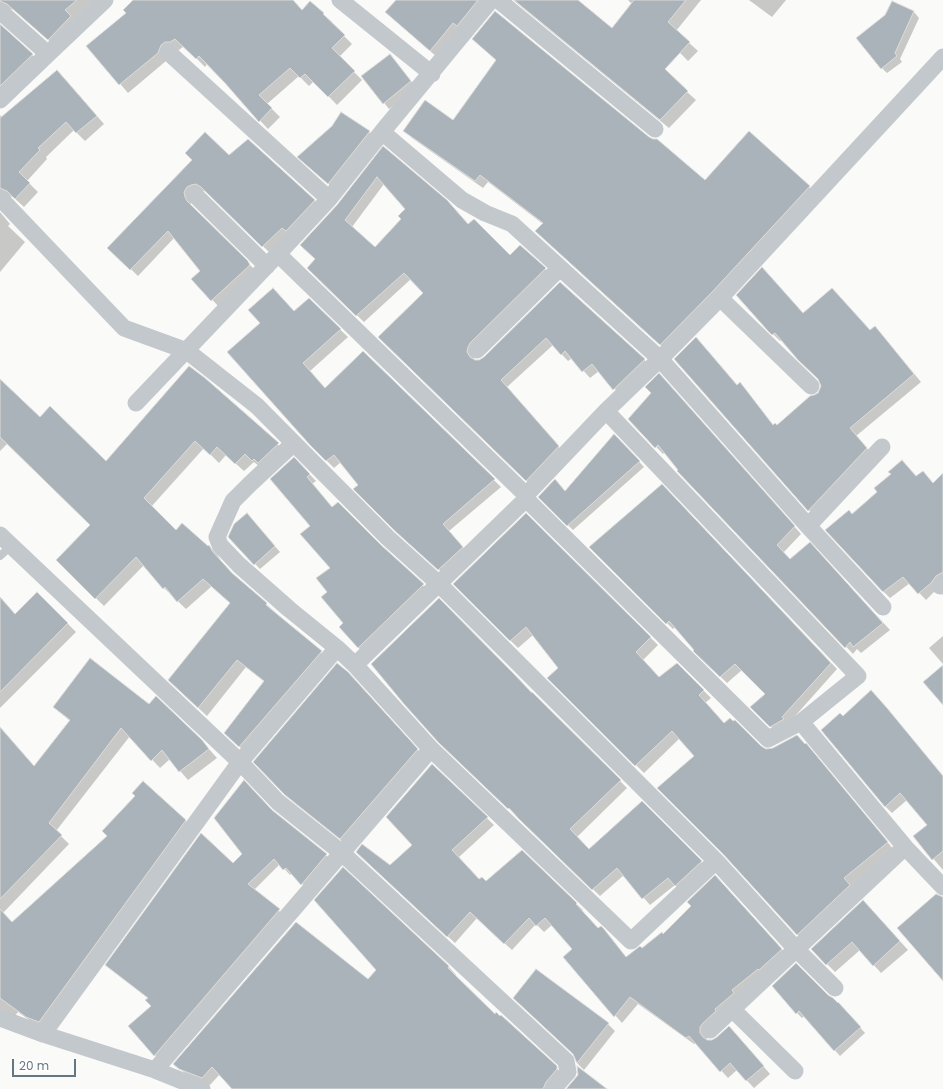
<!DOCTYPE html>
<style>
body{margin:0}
#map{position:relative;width:943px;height:1089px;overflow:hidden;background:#fafaf8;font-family:Poppins,sans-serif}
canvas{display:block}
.scale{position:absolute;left:12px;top:1059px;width:64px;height:18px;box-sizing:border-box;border:2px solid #657683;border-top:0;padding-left:5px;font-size:12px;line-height:14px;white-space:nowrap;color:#657683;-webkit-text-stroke:3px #fff;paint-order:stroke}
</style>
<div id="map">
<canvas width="943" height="1089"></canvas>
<div class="scale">20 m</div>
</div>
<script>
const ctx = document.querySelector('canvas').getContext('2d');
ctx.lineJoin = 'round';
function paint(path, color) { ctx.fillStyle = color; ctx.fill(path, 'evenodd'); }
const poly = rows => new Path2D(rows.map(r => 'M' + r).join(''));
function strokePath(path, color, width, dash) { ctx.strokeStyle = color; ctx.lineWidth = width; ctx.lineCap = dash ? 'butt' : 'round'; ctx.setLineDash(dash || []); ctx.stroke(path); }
const shadow = poly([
 [0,0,95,0,57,48,16,11,11,9,6,9,0,14],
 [134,0,293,0,302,11,310,2,332,22,331,23,352,44,339,57,362,80,337,105,314,81,309,86,299,76,267,104,280,117,268,129,207,64,205,67,184,46,179,50,174,50,166,61,128,93,88,46,128,13],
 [397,0,494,0,438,58,395,20],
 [513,0,577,0,687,92,696,100,669,128],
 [628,0,701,0,676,31,698,51,688,61],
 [749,0,786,0,772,17],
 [893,2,914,12,919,18,900,59,902,62,887,73,882,68,886,15],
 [0,26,41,63,0,103],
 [390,55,416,87,389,109,363,76],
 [66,80,104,124,85,141,74,130,46,157,47,159,27,181,38,192,24,207,13,197,6,196,0,201,0,115,2,118],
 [341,114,369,132,374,138,334,189,304,162,333,126],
 [453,121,648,138,705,182,809,187,817,195,668,352,544,239,543,224,488,182,483,188,412,138,405,130],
 [384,148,469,225,510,256,545,269,552,276,474,354,474,361,479,361,485,358,560,283,652,367,621,396,599,371,590,378,572,358,568,361,553,345,507,387,565,454,533,487,379,337,424,293,411,279,364,322,308,268,316,259,338,206],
 [384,184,407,209,403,219,375,248,352,227],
 [229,157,314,200,321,207,270,253,209,194,204,191,198,191,191,199,191,205,194,209,255,270,219,307,193,279,201,272,174,238,138,276,109,248,193,160],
 [0,212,10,224,8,226,25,242,0,272],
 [832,289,870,331,882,335,921,382,856,436,874,456,816,518,675,359,738,386,740,384,747,391,774,426,777,426,819,394,822,388,821,382,782,340,780,341,769,330,803,314],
 [308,299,348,337,310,371,325,389,363,352,501,487,449,531,469,554,446,576,403,538,341,462,334,468,311,445,294,312],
 [205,379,286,452,261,468,254,462,244,471,226,455,219,463,204,448,151,507,176,531,208,547,209,546,217,554,221,561,234,575,266,604,275,612,274,613,329,660,248,755,234,741,265,682,246,667,207,716,178,689,231,603,212,586,186,609,164,588,144,565,104,606,57,560,91,525,8,443,0,451,0,380,40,418,106,462],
 [667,382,801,534,783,553,790,560,817,551,890,630,861,653,857,649,853,654,680,470,665,452,663,454,629,419],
 [615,436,644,467,573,530,539,497,565,492],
 [294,458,316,481,312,484,333,508,381,547,429,591,364,654,340,627,345,623,328,592,331,569,312,526],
 [943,475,943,583,926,600,910,583,890,598,883,591,853,515,916,477,933,484],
 [668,492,837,669,788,724,777,732,751,707,766,694,742,670,727,683,694,651,695,650,675,627,673,629,590,547],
 [526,514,658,645,643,660,660,678,677,664,711,698,705,703,725,724,766,750,813,752,894,850,805,942,797,934,695,756,680,738,644,773,549,678,559,668,533,635,518,648,454,584],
 [252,520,280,552,260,569,229,537],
 [37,593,76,632,0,708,0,597,15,615],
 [943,636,943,664,929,648],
 [354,680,423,756,347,845,292,801],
 [532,693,627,788,577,837,589,850,642,803,708,869,683,893,675,885,650,905,624,875,600,896,447,749],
 [878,698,943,776,943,870,914,836,928,825,907,800,892,813,885,806,843,717],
 [149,705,201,740,217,758,188,780,170,759,160,768,130,736,56,831,69,844,3,913,12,923,185,820,193,829,48,1030,36,1025,18,1012,14,1017,0,1012,0,728,35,767,70,721,54,707],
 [432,765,494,825,459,857,480,880,486,882,522,851,583,910,582,911,598,929,601,927,611,938,627,958,642,949,663,935,722,884,788,956,707,1035,707,1041,712,1041,736,1034,770,1074,754,1088,737,1070,728,1078,696,1043,694,1044,638,1004,622,1023,564,957,573,949,552,925,544,932,536,924,512,950,477,918,455,943,364,859,391,866,413,845],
 [272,811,333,861,308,890,292,873,290,875,280,864,254,890,285,916,161,1061,155,1055,152,1006,148,998,113,971,243,855],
 [343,869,449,967,456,975,455,976,495,1015,564,1075,554,1089,234,1089,220,1074,210,1085,188,1076,175,1064,368,980,378,970],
 [871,909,908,950,881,973,860,950,835,972,812,949],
 [536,970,608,1024,615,1031,584,1070,577,1063],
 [773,986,827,996,844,1009,865,1033,840,1056,804,1016,802,1018,797,1013]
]);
const building = poly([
 [0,0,77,0,65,10,71,16,48,40,7,4,0,1,0,0],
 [133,0,293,0,302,10,310,1,324,13,323,14,345,35,332,48,355,71,328,97,305,74,300,78,290,68,259,95,272,108,259,122,225,83,199,56,196,59,175,39,170,42,165,42,161,45,158,53,119,85,86,46,126,13,123,10,133,0],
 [396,0,478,0,457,26,453,23,430,51,385,12,396,0],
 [514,0,578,0,612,28,634,0,686,0,668,22,690,42,665,69,688,91,660,120,514,0],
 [892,1,914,11,895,53,897,56,881,69,856,38,885,15,892,1],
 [495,11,649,137,653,139,657,139,705,180,749,131,810,186,713,291,660,345,535,231,543,223,480,175,475,181,403,131,425,100,453,120,496,60,472,39,495,11],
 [0,24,33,54,0,86,0,24],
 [390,54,411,81,383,104,361,76,390,54],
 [57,70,97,116,76,133,66,122,38,148,40,150,19,172,30,183,15,199,7,191,0,188,0,118,57,70],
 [341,112,370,131,328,184,297,157,332,126,341,112],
 [205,132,229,155,248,139,315,200,286,231,282,228,262,247,201,187,196,184,191,185,187,187,184,192,185,197,187,201,248,261,250,265,211,301,191,279,200,271,168,231,130,270,107,248,192,160,185,153,205,132],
 [383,146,447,200,468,224,474,219,510,255,520,245,546,268,470,343,468,347,467,352,470,357,475,360,479,360,484,357,560,282,645,359,613,390,592,364,582,372,565,351,561,355,546,338,501,380,559,446,526,481,378,337,423,293,404,273,356,316,307,268,315,259,300,245,337,205,383,146],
 [377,177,405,209,398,216,401,219,375,247,345,220,377,177],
 [762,267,803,313,832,288,870,330,875,326,914,374,850,428,867,448,808,511,674,359,696,337,737,385,740,382,773,425,775,423,777,425,810,396,814,395,818,393,821,386,818,379,798,360,775,333,772,335,768,331,736,295,762,267],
 [273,288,294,311,309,298,341,329,303,363,325,388,363,351,495,479,443,524,463,547,438,570,395,531,353,489,358,485,334,455,326,461,310,445,227,352,260,323,248,310,273,288],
 [189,366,205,378,279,443,258,463,254,459,252,461,245,454,235,464,217,447,210,455,195,441,144,498,176,530,182,523,208,546,209,545,213,552,232,573,267,603,266,605,322,651,239,747,224,733,264,681,237,660,198,708,168,680,230,603,203,579,177,602,165,587,163,589,136,557,95,599,56,560,90,525,0,437,0,379,40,417,50,406,106,461,189,366],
 [659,373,795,526,777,545,790,559,810,542,883,623,853,647,850,642,845,648,677,471,678,470,658,445,655,448,628,419,651,393,645,387,659,373],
 [614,434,640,461,567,526,538,497,555,479,565,491,614,434],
 [294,457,310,474,307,477,332,507,338,502,381,545,424,584,358,648,339,627,343,623,321,597,327,592,316,578,330,568,300,534,310,526,270,479,294,457],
 [902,460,916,476,923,471,933,483,943,473,943,572,936,576,931,583,918,594,903,577,883,592,825,530,849,510,852,514,877,492,874,488,891,474,888,472,902,460],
 [662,484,831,663,782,717,784,719,770,727,750,707,765,694,735,664,720,677,693,651,694,650,669,621,666,624,589,547,662,484],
 [247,513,275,546,254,565,228,537,234,524,247,513],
 [526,513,651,637,636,652,659,677,677,663,704,690,699,695,724,723,730,718,733,721,735,720,761,746,766,749,773,748,797,735,805,744,806,743,888,842,844,878,850,885,797,935,723,854,657,788,694,756,672,731,635,766,547,678,558,668,526,627,510,641,453,584,526,513],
 [37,592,68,623,0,692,0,597,15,614,37,592],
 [439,598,514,674,532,693,532,692,621,780,570,829,589,849,642,801,702,861,675,886,668,878,642,899,617,868,592,890,519,819,509,808,508,809,438,742,404,704,371,664,439,598],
 [90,658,149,704,156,696,202,740,209,749,179,772,162,750,151,761,121,728,49,823,62,835,0,899,0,727,34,766,70,720,53,707,90,658],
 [337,663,348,672,418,749,340,839,285,795,253,762,337,663],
 [943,665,943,705,923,682,943,665],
 [871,690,887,708,943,776,943,851,932,860,913,836,927,825,900,793,885,807,821,730,840,713,843,716,871,690],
 [432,764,488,817,452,850,479,879,482,877,486,881,522,850,577,903,576,904,598,928,601,926,604,929,626,957,640,946,642,948,662,932,663,934,691,906,687,902,715,875,782,949,759,970,758,969,732,990,734,993,715,1009,716,1011,703,1023,700,1027,700,1033,703,1037,707,1040,712,1040,717,1037,729,1026,764,1066,746,1081,730,1063,720,1072,689,1036,686,1038,630,997,614,1017,563,957,572,949,545,918,536,926,529,918,504,944,470,912,447,937,356,852,362,844,390,865,412,845,386,817,432,764],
 [244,780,272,810,327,854,301,885,286,868,283,870,274,859,248,884,280,909,154,1056,128,1026,151,1006,145,1000,148,998,105,965,201,833,233,863,242,854,214,818,244,780],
 [143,781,186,820,39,1022,26,1017,0,998,0,909,12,922,107,836,102,831,135,796,132,793,143,781],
 [343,867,449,966,448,968,495,1014,496,1012,500,1016,501,1015,557,1066,557,1069,546,1082,543,1089,232,1089,212,1067,202,1078,179,1069,173,1064,296,922,368,979,376,970,314,900,343,867],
 [936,894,943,897,943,981,897,928,936,894],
 [863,900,900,941,873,966,852,942,826,965,811,949,863,900],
 [796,963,828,995,833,998,838,1003,838,1002,861,1027,834,1051,799,1011,796,1014,772,986,796,963],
 [536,969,609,1023,577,1063,573,1054,513,998,536,969],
 [577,1066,607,1089,566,1089,578,1075,577,1066]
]);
const lane = poly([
 [0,556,11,546]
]);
const street = poly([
 [340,0,432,74],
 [491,0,382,132,329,199,278,254,526,495],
 [498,0,655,129],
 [0,11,48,54,0,100],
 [168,52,329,199],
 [48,54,105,0],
 [382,132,462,200,485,213,512,224,660,359,808,526,883,607],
 [194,194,267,266],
 [0,198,124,328,187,351,257,406,388,538,439,584,716,861,796,949,835,988],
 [720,298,811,386],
 [477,350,560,268],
 [136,403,278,254],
 [606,411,858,676,801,722],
 [294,443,250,484,233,501,217,537,220,545,239,565,289,609,337,648],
 [526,499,768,739,801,722,905,847,943,887],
 [808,526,882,447],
 [0,535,240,762,43,1034],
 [940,586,943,583],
 [355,665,431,749,631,941,716,861],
 [732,1009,795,1071],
 [0,1018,43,1034,155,1070,202,1089],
 [710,1030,905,847],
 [155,1070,431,749],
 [553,1089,568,1072,566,1061,342,853,278,802,240,762,337,648,355,665,526,499,526,495,606,411,660,359,720,298,943,57]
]);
paint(shadow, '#0003');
paint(building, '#aab3b9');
strokePath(building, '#dcdcda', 1);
strokePath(lane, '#c3c8cc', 8);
strokePath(street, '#c3c8cc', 17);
</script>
